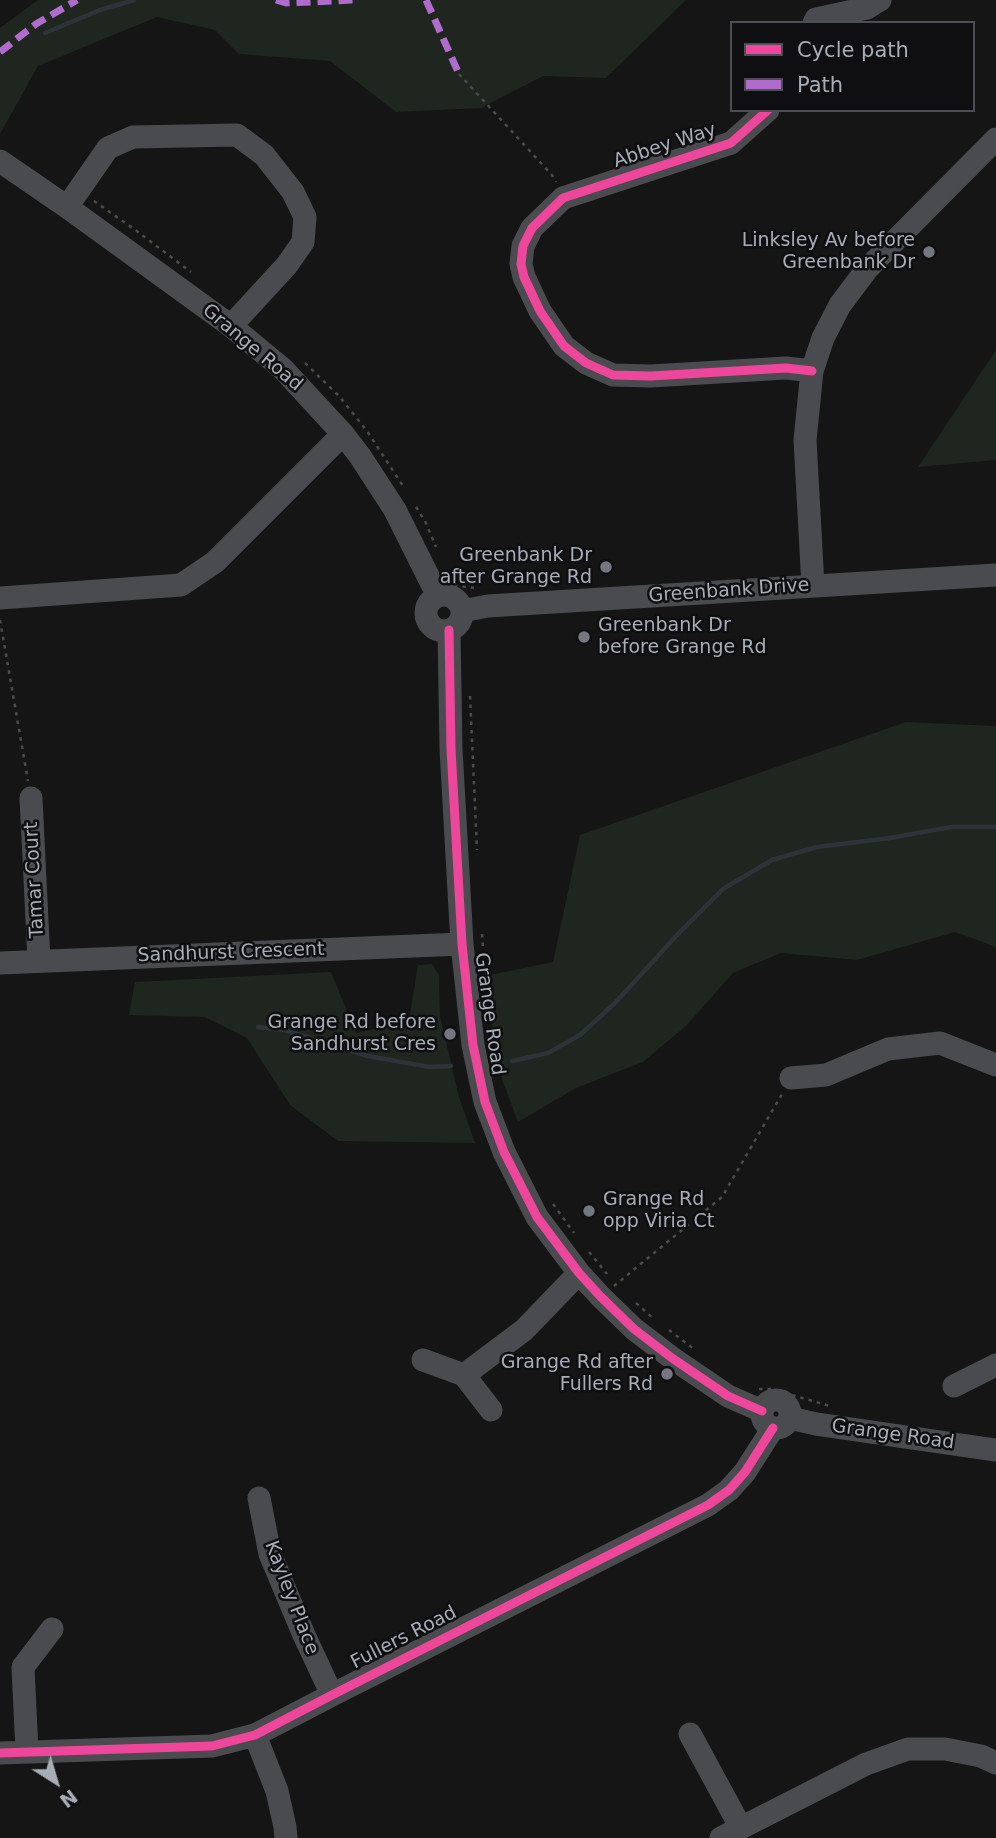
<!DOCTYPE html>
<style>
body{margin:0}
#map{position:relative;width:996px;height:1838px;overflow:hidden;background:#151515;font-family:"DejaVu Sans",sans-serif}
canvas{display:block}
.legend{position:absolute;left:730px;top:21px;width:245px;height:91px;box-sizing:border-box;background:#0f0f11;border:2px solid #4c4e53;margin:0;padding:9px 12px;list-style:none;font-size:21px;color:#a7acb5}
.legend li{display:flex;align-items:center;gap:14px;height:35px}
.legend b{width:35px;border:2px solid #4c4e53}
.north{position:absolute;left:21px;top:1747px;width:70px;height:70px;-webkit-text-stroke:5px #0f0f11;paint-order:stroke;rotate:143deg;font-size:19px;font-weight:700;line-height:28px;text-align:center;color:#a7acb5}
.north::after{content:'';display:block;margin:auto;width:24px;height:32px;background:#a7acb5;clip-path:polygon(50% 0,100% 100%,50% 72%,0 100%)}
</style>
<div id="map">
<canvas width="996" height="1838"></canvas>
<ul class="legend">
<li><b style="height:9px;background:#ed469a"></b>Cycle path</li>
<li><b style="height:9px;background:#b06ccc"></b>Path</li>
</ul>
<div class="north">N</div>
</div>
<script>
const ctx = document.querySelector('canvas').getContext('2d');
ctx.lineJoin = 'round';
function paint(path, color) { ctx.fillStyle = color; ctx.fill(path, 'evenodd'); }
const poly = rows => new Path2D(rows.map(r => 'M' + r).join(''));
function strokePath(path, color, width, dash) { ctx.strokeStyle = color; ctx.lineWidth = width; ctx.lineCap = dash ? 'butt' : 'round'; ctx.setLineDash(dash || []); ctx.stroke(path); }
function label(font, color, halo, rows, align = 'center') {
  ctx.font = font + ' "DejaVu Sans",sans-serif'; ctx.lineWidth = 5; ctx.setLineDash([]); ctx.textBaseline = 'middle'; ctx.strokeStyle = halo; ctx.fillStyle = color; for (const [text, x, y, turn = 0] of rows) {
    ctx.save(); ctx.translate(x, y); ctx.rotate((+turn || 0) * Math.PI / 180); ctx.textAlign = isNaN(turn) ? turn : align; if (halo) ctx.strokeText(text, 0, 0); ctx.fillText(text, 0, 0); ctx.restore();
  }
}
const green = poly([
 [38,0,686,0,606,78,543,76,481,108,396,112,330,61,239,54,215,30,157,17,38,66,0,134,0,28],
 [996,350,996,460,918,467],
 [906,722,996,726,996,947,955,932,857,960,781,953,733,973,686,1026,643,1062,576,1088,518,1122,503,1082,492,1036,490,975,553,962,580,835],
 [432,964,439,975,440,1016,459,1097,475,1143,338,1141,290,1105,247,1038,205,1017,129,1015,135,982,331,972,356,1033,409,1021,418,965]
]);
const stream = poly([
 [45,33,100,10,134,0],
 [258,1027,284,1030,368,1056,430,1067,451,1066],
 [512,1061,548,1053,580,1035,615,1003,678,934,723,889,772,860,817,847,890,838,951,827,996,827]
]);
const path = poly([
 [459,74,552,175,556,182],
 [94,201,134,229,191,272],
 [305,363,339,396,367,431,403,486],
 [416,507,425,521,436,547],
 [454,585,474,588],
 [0,620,28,781],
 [470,696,477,850],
 [482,934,483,948],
 [553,1204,574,1233],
 [589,1252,607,1274],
 [614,1286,722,1197,782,1094],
 [636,1303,655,1320],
 [669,1330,694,1349],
 [759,1389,771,1389,830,1406]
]);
const minor = poly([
 [814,23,816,19,867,8,880,0],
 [768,110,731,143,563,198,532,228,523,246,521,264,524,277,540,311,564,346,586,363,613,375,651,376,786,368,812,371],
 [0,161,67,207,231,326,283,369,343,434,360,456,395,510,438,596],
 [67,207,108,148,133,137,237,135,264,155,293,192,305,217,303,242,287,265,231,326],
 [813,586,805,440,812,371,823,338,840,305,867,269,996,139],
 '426 613a18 18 0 1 1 36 0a18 18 0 1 1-36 0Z',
 [0,598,181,585,215,562,343,434],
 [462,611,488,606,996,575],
 [449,630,451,749,462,944,473,1045,485,1102,504,1152,537,1217,579,1273,601,1297,634,1329,672,1358,728,1396,762,1411],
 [31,798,39,961],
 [0,963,462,944],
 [791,1078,826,1075,888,1049,940,1043,996,1065],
 [423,1360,464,1375],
 [954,1386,996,1365],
 '762 1414a14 14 0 1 1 28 0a14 14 0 1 1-28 0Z',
 [491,1410,464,1375,524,1330,579,1273],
 [790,1418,816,1424,996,1450],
 [259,1498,270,1554,304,1635,332,1695],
 [690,1734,741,1828],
 [255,1735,277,1791,285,1827,286,1838],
 [27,1752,23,1667,52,1629],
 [0,1753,212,1746,255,1735,332,1695,708,1505,729,1490,745,1472,773,1428],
 [721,1838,866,1764,908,1749,945,1749,981,1756,996,1763]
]);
const quiet = poly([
 [276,0,286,3,355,0],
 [426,0,459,74],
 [0,52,36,24,77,0]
]);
const cycleway = poly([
 [768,110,731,143,563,198,532,228,523,246,521,264,524,277,540,311,564,346,586,363,613,375,651,376,786,368,812,371],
 [449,630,451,749,462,944,473,1045,485,1102,504,1152,537,1217,579,1273,601,1297,634,1329,672,1358,728,1396,762,1411],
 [0,1753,212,1746,255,1735,332,1695,708,1505,729,1490,745,1472,773,1428]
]);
const markers = [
 [929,252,7,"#74777d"],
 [606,567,7,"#74777d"],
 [584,637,7,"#74777d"],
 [450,1034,7,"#74777d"],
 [589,1211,7,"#74777d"],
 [667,1374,7,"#74777d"]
];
const streetNames = [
 ["Abbey Way",665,146,-18],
 ["Grange Road",252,348,40],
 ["Greenbank Drive",729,591,-4],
 ["Tamar Court",35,880,-93],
 ["Sandhurst Crescent",231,953,-2],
 ["Grange Road",489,1014,82],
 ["Grange Road",893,1435,8],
 ["Kayley Place",291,1598,69],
 ["Fullers Road",404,1638,-27]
];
const poiNames = [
 ["Linksley Av before",915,241],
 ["Greenbank Dr",915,263],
 ["Greenbank Dr",592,556],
 ["after Grange Rd",592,578],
 ["Greenbank Dr",598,626,"left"],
 ["before Grange Rd",598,648,"left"],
 ["Grange Rd before",436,1023],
 ["Sandhurst Cres",436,1045],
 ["Grange Rd",603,1200,"left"],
 ["opp Viria Ct",603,1222,"left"],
 ["Grange Rd after",653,1363],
 ["Fullers Rd",653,1385]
];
paint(green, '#1f251f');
strokePath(stream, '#2d3439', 4.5);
strokePath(path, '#4b4c4f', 2.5, [3.5, 5]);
strokePath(minor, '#494b4e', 23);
strokePath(quiet, '#b06ccc', 7, [14, 7]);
strokePath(cycleway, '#ed469a', 9);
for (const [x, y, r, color] of markers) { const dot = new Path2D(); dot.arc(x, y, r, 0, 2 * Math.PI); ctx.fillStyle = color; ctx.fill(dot); strokePath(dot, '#0f0f11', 2.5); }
label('19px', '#a7acb5', '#0f0f11', streetNames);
label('19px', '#a7acb5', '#0f0f11', poiNames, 'right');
</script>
